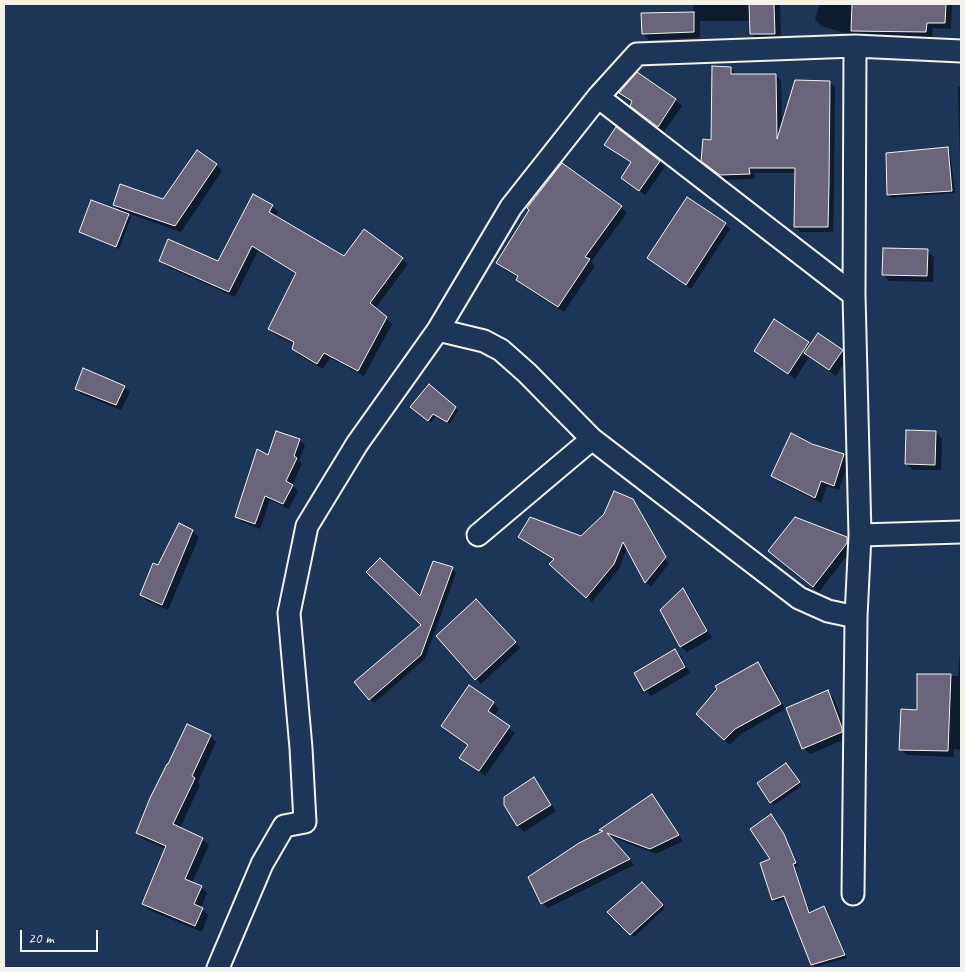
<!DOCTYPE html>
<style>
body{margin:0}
#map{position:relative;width:965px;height:972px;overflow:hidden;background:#1d3557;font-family:Caveat,sans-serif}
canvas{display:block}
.frame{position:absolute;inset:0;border:5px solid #f4f1e8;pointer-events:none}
.scale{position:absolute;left:20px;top:930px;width:78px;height:22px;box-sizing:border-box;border:2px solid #f4f1e8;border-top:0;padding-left:6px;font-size:15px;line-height:18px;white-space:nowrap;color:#f4f1e8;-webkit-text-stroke:4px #1d3557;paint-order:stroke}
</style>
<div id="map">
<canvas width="965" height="972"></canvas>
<div class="frame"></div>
<div class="scale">20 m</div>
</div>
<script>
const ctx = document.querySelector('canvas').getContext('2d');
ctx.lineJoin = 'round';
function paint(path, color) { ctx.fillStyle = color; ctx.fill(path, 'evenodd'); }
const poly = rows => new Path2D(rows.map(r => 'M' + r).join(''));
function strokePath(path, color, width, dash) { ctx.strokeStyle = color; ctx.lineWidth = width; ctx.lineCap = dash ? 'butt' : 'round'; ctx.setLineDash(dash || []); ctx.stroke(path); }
const shadow = poly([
 [693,4,780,4,781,40,757,40,751,34,751,21,700,21,700,38,649,40,643,33,693,13],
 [820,4,952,4,951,29,933,28,932,38,858,37,821,26,815,19],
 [731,68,736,75,775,75,781,80,782,127,829,82,835,87,834,191,833,232,800,232,795,226,796,173,754,173,755,179,726,180,708,166,712,142],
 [637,74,676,100,682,106,664,132,637,112,631,105,633,103,621,93],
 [958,87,961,87,961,160,960,158],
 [606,145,659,162,665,167,645,195,622,177,632,163,612,150],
 [948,149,950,151,955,193,891,198,888,195],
 [216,165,222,171,181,232,127,213,131,218,119,249,83,234,80,231,122,212,114,205,164,200],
 [272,206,278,212,275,217,344,257,402,259,408,264,375,309,392,324,364,376,330,358,323,369,299,355,293,349,295,344,275,335,269,329,297,274,258,251,235,297,166,266,161,260,219,262],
 [621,207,627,213,591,262,595,266,564,312,523,286,518,280,519,278,504,269,498,263],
 [725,224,730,229,691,289,671,274],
 [928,251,934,257,933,282,889,281,883,274],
 [808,343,811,346,842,351,848,357,836,376,809,357,795,379,761,357,755,351],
 [124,387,130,392,121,410,81,394,76,389],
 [455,408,458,410,450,424,436,416,431,423,414,410],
 [936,432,942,439,941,470,913,470,906,464],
 [299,440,305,445,299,461,302,464,292,485,298,491,289,509,270,500,260,529,242,522,236,517,269,457],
 [811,445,843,455,849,461,839,490,827,486,821,503,778,481,772,475],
 [633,502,668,563,670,562,651,587,646,582,627,548,619,569,592,602,555,569,554,560,525,542,520,537,582,538],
 [192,531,199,537,168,610,147,601,141,595,158,566],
 [847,538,852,544,852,549,819,592,769,551],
 [452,569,456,573,425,659,374,703,370,699,422,625,421,598],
 [683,590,689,596,712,638,687,652,681,646],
 [476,601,520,648,481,684,438,636],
 [961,639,961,750,954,749,954,757,907,755,901,749,918,711,918,676,958,676],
 [674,650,681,656,690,673,651,696,645,690],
 [758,664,764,669,785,709,741,734,730,745,703,720],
 [827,692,834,698,848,735,848,738,810,754,804,748],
 [493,703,499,709,494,716,515,733,485,776,461,758,469,746,442,726],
 [210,736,216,742,198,782,200,785,180,828,202,839,209,845,192,883,201,887,207,893,201,908,208,915,202,932,149,910,143,904,166,849,143,839,137,833],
 [786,764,802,786,774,805,758,784],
 [534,779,540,785,556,811,524,832,518,825],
 [652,796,657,801,683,841,656,854,609,836,634,865,548,908,542,903,604,832,601,830],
 [771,816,786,838,798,866,795,867,810,913,824,908,827,910,847,958,815,967,812,964,786,899,776,902,773,899],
 [642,883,665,908,634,937,609,912]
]);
const building = poly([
 [749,4,774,4,775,34,750,34,749,4],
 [852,4,946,4,945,23,927,23,926,32,851,31,852,4],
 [694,12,694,32,642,34,641,13,694,12],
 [712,66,731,67,731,74,776,74,777,139,795,80,830,81,829,184,828,227,794,227,795,168,749,168,750,174,720,175,701,161,703,139,711,140,712,66],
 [637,72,676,99,658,127,630,106,632,101,619,93,637,72],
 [616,127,660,161,639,191,621,178,631,162,604,145,616,127],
 [948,147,952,191,887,195,886,153,948,147],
 [197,150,217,164,175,226,113,205,120,184,163,199,197,150],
 [562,163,622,206,585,257,590,259,558,307,516,280,518,276,496,263,529,210,527,208,562,163],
 [253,194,273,205,269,212,344,256,364,229,403,258,370,303,387,317,358,371,324,353,317,364,292,349,294,342,268,329,296,273,252,246,229,292,159,261,168,239,218,261,253,194],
 [687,197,726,223,686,285,647,258,687,197],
 [91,200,129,214,116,247,79,232,91,200],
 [883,248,928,249,927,276,882,275,883,248],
 [774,319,809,342,788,374,754,351,774,319],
 [818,333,843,350,829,370,804,353,818,333],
 [83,368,125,386,116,405,75,389,83,368],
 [429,384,456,407,447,422,433,414,428,421,410,407,429,384],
 [906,430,936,431,935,465,905,464,906,430],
 [276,431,300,439,294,456,297,458,286,481,293,485,283,504,265,496,255,524,235,517,257,449,268,455,276,431],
 [791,433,812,444,844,454,834,486,821,481,815,498,771,476,791,433],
 [614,491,633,499,666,557,645,583,623,542,614,564,586,598,549,564,554,559,518,537,530,517,581,536,604,514,614,491],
 [795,517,847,537,847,543,813,587,768,551,795,517],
 [179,523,193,530,162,605,140,595,153,563,158,565,179,523],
 [380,558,420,596,433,561,453,567,421,655,369,700,354,682,421,625,366,572,380,558],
 [683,588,707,631,680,647,660,610,683,588],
 [476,599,516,642,475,680,436,636,476,599],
 [675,649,685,667,644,691,634,673,675,649],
 [758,662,781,704,735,729,724,740,696,714,717,689,715,686,758,662],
 [917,674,951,674,948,751,899,750,901,709,917,710,917,674],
 [469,685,494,702,488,711,510,726,479,771,459,758,468,745,441,726,469,685],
 [828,690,842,728,842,732,802,749,786,708,828,690],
 [187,724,211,735,192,776,195,778,173,824,203,838,185,879,202,886,194,904,203,908,195,926,142,904,166,846,136,833,150,798,167,764,168,764,187,724],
 [786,763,800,782,770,803,757,783,786,763],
 [534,777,551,805,517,826,504,805,504,797,534,777],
 [652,794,679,835,650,849,607,833,630,859,541,904,528,877,579,843,603,831,599,830,652,794],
 [771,814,784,834,796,863,793,864,809,913,824,906,845,955,811,965,784,896,772,900,760,863,770,859,750,829,771,814],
 [642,882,663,905,630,935,607,912,642,882]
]);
const minor = poly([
 [598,97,854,295],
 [438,330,484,341,501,350,527,373,592,439,799,598,828,611,856,617],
 [478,535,592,439],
 [860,535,961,532],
 [853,894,856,617,860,535,854,295,855,46],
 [218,968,262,864,284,826,305,822,301,748,289,613,307,526,357,444,438,330,511,207,598,97,637,54,855,46,961,51]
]);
paint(shadow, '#0007');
paint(building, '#6a657a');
strokePath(building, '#f4f1e8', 1);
strokePath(minor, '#f4f1e8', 25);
strokePath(minor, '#1d3557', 21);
</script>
